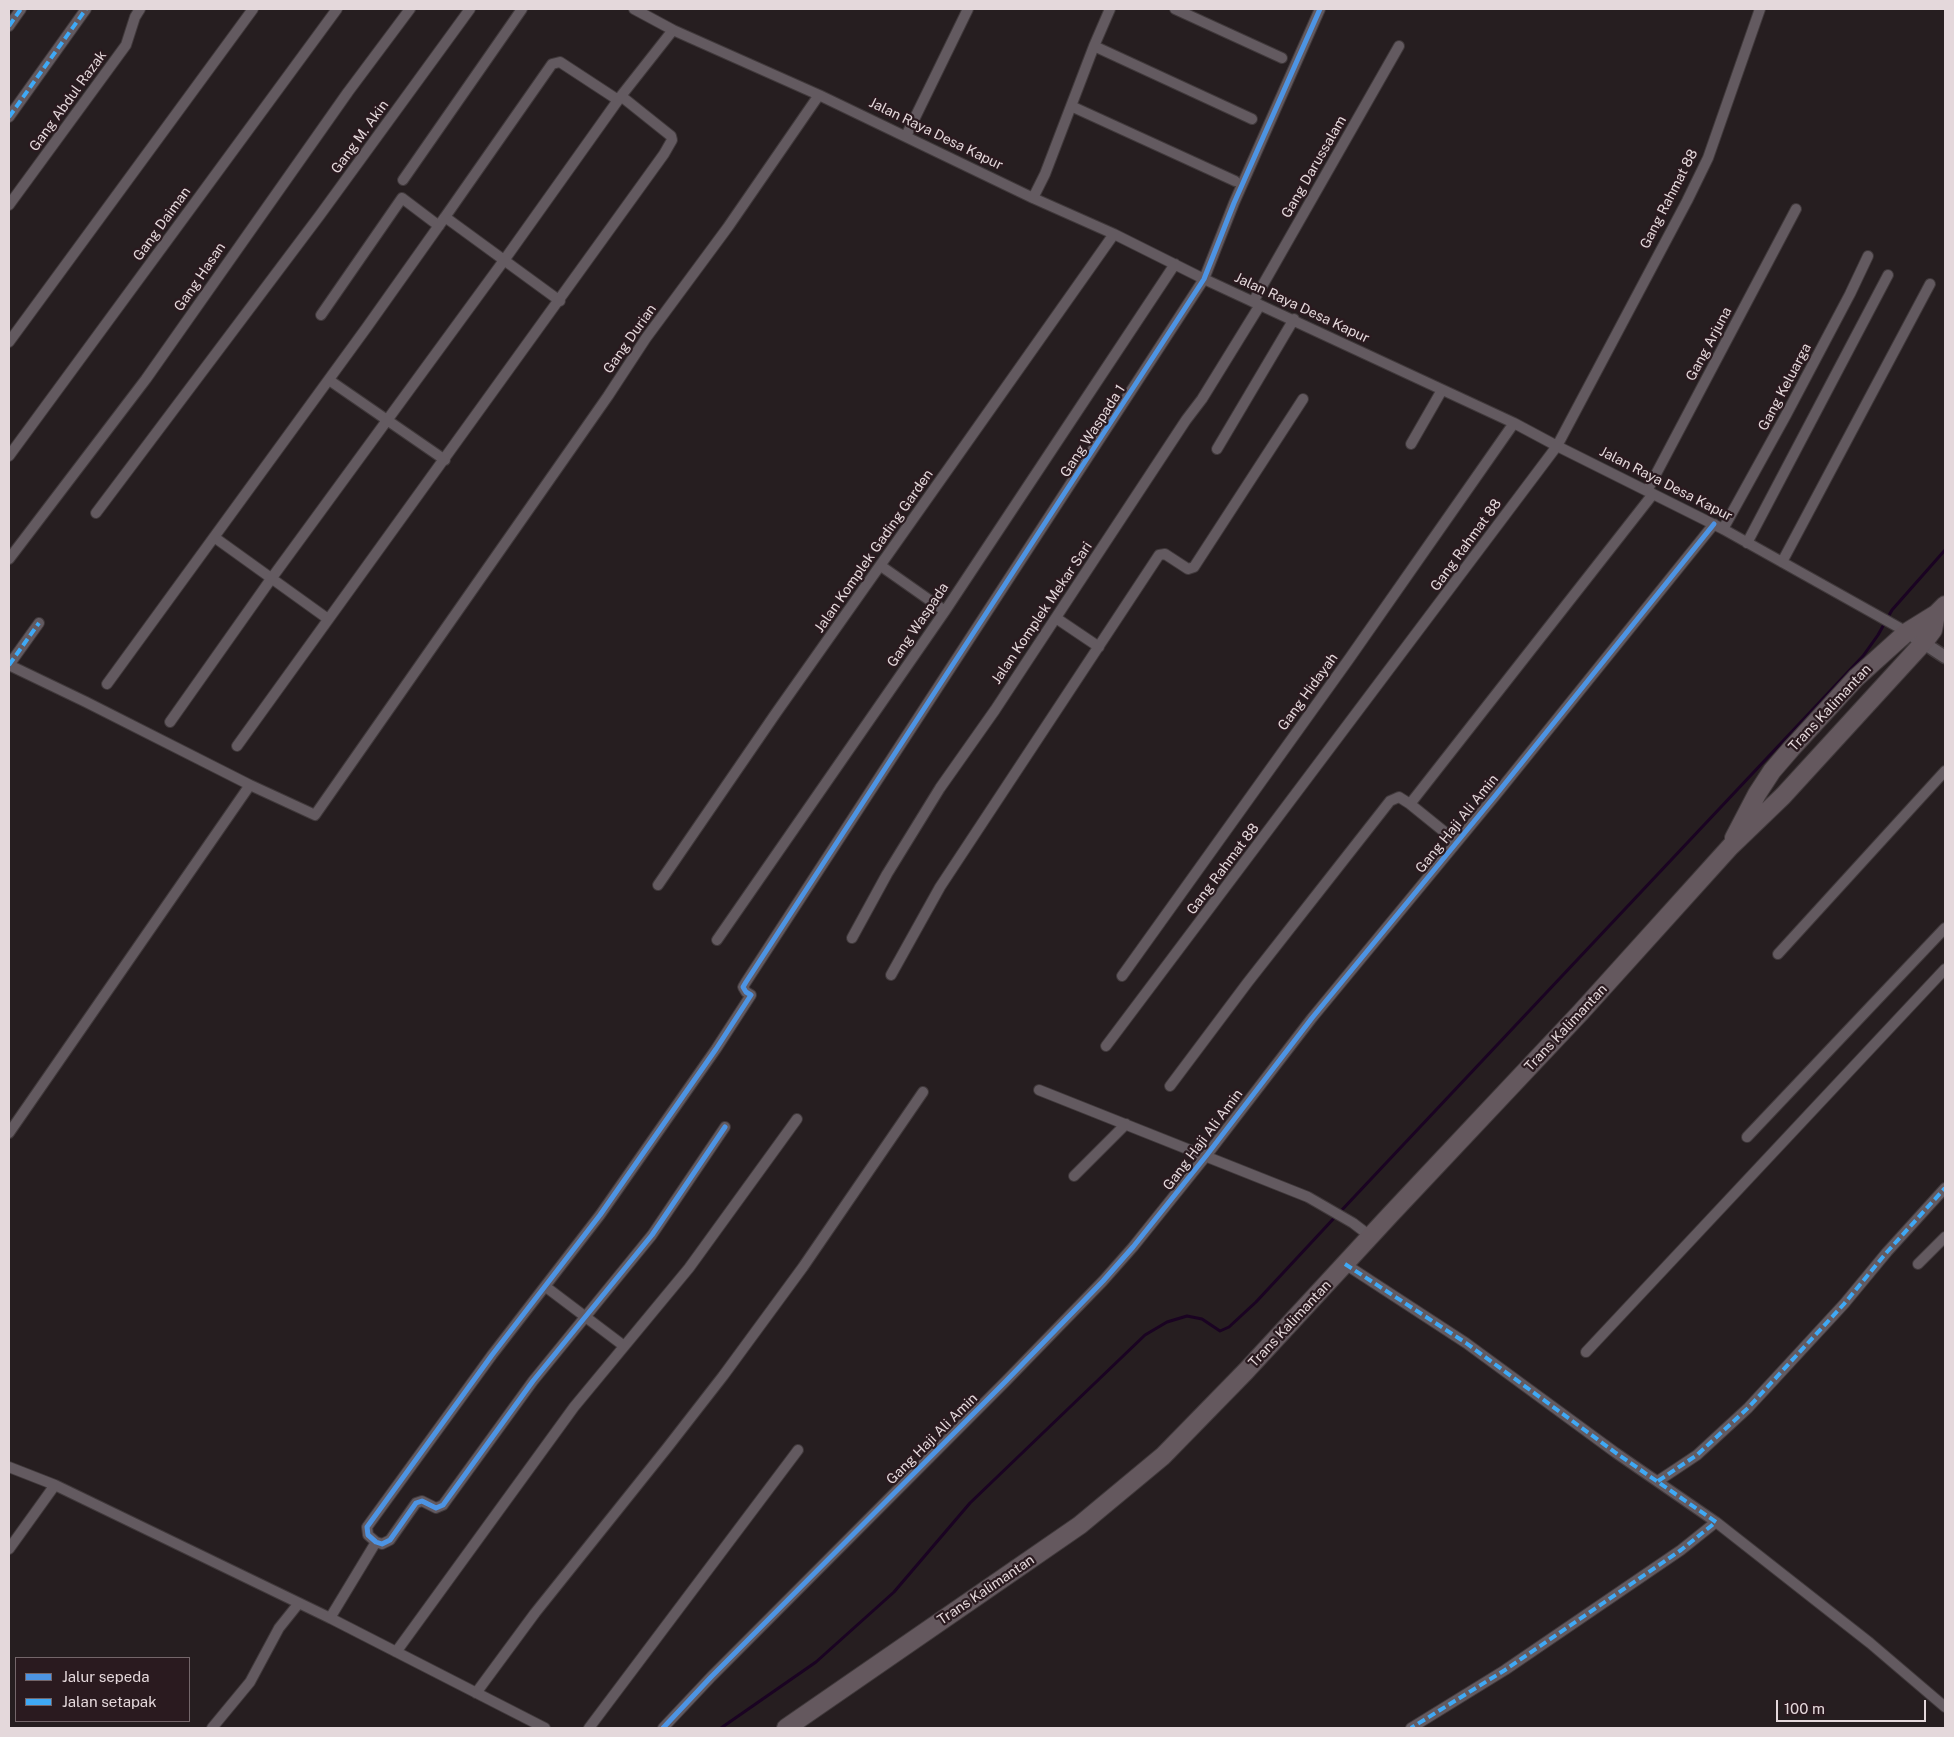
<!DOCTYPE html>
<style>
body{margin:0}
#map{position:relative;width:1954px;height:1737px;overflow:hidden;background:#261e20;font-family:"Public Sans",sans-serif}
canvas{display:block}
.frame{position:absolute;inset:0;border:10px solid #e4d8db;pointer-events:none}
.legend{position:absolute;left:15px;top:1657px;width:175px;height:65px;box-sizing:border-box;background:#2a1a1f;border:1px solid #74666a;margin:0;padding:6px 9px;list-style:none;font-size:15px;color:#e4d8db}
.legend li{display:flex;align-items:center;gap:10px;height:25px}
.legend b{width:25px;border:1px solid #74666a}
.scale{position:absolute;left:1776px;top:1700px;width:150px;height:22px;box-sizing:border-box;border:2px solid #e4d8db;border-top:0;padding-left:6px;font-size:15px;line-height:18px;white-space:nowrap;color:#e4d8db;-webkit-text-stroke:4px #2a1a1f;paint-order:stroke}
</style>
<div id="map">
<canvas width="1954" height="1737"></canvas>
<div class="frame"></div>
<ul class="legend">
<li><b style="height:6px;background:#4d94e3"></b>Jalur sepeda</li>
<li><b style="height:6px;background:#3fa9f5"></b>Jalan setapak</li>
</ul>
<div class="scale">100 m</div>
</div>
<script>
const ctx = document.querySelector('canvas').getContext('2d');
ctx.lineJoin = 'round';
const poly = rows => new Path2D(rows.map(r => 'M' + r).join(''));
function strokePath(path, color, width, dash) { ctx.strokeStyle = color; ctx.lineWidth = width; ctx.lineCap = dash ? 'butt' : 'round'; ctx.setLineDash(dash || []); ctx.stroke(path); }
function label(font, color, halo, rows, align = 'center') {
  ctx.font = font + ' "Public Sans",sans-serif'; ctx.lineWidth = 4.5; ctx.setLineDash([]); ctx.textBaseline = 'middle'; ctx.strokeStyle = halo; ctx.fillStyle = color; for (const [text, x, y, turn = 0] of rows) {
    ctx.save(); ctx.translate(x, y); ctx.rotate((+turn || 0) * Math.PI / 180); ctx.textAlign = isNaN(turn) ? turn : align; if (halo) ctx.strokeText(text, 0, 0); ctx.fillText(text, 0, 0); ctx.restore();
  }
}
const stream = poly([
 [1340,1212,1863,656,1878,635,1892,610,1945,550],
 [721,1728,816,1662,894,1592,970,1503,1145,1335,1167,1322,1187,1316,1202,1319,1220,1331,1229,1327,1256,1302,1336,1216]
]);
const minor = poly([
 [634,9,673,30,819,95,1033,198,1114,234,1204,279,1514,423,1557,446,1723,529,1907,632],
 [1175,9,1282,58],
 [9,26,21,9],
 [1094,46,1252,119],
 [1071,106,1235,181],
 [9,117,86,9],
 [906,136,968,9],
 [403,180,522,9],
 [1033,198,1045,174,1094,46,1110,9],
 [9,205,126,45,135,17,140,9],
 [445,217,552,64,560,62,618,100],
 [1253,302,1399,46],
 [321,315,402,198,439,226],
 [9,342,253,9],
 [329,380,445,460],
 [1411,444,1442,390],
 [1217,449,1294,319],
 [9,456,337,9],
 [1647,491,1796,209],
 [96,513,320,215,470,9],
 [1723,529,1786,415,1850,294,1868,256],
 [214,537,328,619],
 [1747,543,1888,275],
 [9,559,146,379,348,92,410,9],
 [1782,562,1930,284],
 [881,566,945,611],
 [1056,618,1099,647],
 [9,665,86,702,250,785,315,815,608,396,646,338,728,227,819,95],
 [9,665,39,623],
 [107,684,367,327,445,217,560,301],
 [170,722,271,579,505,259,621,96,673,30],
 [237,746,664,154,672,140,671,136,621,96],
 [1410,804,1457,842],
 [658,885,776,713,1114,234],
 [852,938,887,874,940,788,995,710,1186,420,1202,399,1260,305],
 [717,940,945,611,1175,264],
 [1778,954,1945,771],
 [891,975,940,887,1159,555,1165,554,1188,569,1194,567,1303,399],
 [1122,976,1349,659,1514,423],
 [1106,1046,1557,446,1687,201,1708,158,1760,9],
 [1170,1086,1248,982,1390,801,1399,797,1410,804,1653,494],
 [1039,1090,1308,1197,1353,1223,1370,1236],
 [725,1127,652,1235,533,1381,443,1505,436,1508,422,1501,416,1503,390,1540,382,1544,376,1542,368,1535,367,1527,492,1355,600,1215,716,1049,751,995,746,992,743,987,746,982,1204,279,1234,203,1320,9],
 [9,1133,250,785],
 [1747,1137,1945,928],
 [1074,1176,1126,1124],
 [1345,1264,1466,1343,1616,1453,1716,1522,1681,1550,1505,1670,1411,1728],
 [1918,1264,1945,1237],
 [546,1287,624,1346],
 [1586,1352,1945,969],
 [9,1467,55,1485,330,1618,545,1728],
 [1658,1481,1697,1455,1748,1408,1844,1304,1887,1252,1945,1188],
 [1716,1522,1870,1643,1945,1707],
 [9,1549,55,1485],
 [330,1618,376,1542],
 [396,1652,574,1407,689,1268,797,1119],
 [476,1693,535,1613,667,1448,723,1376,803,1267,923,1092],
 [212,1728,250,1682,279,1628,299,1603],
 [589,1728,798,1450],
 [663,1728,711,1677,1006,1381,1103,1281,1133,1247,1206,1156,1312,1018,1495,796,1714,524]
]);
const tertiary = poly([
 [1907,632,1945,657]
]);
const trunk = poly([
 [1734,838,1757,794,1772,771,1791,749,1856,678,1907,632,1936,614],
 [786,1728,1080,1525,1163,1456,1246,1371,1390,1215,1581,1012,1730,847,1783,796,1924,642,1933,630,1936,614,1945,605]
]);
const quiet = poly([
 [9,26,21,9],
 [9,117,86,9],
 [9,665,39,623],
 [1345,1264,1466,1343,1616,1453,1716,1522,1681,1550,1505,1670,1411,1728],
 [1658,1481,1697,1455,1748,1408,1844,1304,1887,1252,1945,1188]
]);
const cycleway = poly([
 [725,1127,652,1235,533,1381,443,1505,436,1508,422,1501,416,1503,390,1540,382,1544,376,1542,368,1535,367,1527,492,1355,600,1215,716,1049,751,995,746,992,743,987,746,982,1204,279,1234,203,1320,9],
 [663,1728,711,1677,1006,1381,1103,1281,1133,1247,1206,1156,1312,1018,1495,796,1714,524]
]);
const streetNames = [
 ["Gang Abdul Razak",68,101,-54],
 ["Jalan Raya Desa Kapur",936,134,26],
 ["Gang M. Akin",360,137,-54],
 ["Gang Darussalam",1314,167,-60],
 ["Gang Rahmat 88",1669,199,-63],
 ["Gang Daiman",162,224,-54],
 ["Gang Hasan",200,277,-56],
 ["Jalan Raya Desa Kapur",1302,308,25],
 ["Gang Durian",630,339,-55],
 ["Gang Arjuna",1709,344,-62],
 ["Gang Keluarga",1785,387,-62],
 ["Gang Waspada 1",1093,431,-57],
 ["Jalan Raya Desa Kapur",1666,484,27],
 ["Gang Rahmat 88",1466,545,-54],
 ["Jalan Komplek Gading Garden",874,551,-55],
 ["Jalan Komplek Mekar Sari",1042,613,-56],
 ["Gang Waspada",918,625,-56],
 ["Gang Hidayah",1308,692,-54],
 ["Trans Kalimantan",1830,708,-47],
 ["Gang Haji Ali Amin",1457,824,-51],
 ["Gang Rahmat 88",1223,869,-53],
 ["Trans Kalimantan",1566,1028,-47],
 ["Gang Haji Ali Amin",1203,1140,-53],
 ["Trans Kalimantan",1290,1324,-47],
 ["Gang Haji Ali Amin",932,1439,-45],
 ["Trans Kalimantan",986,1590,-34]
];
strokePath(stream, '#1a0322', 3);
strokePath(minor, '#40393b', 12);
strokePath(tertiary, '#40393b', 15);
strokePath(trunk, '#40393b', 20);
strokePath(minor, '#635a60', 10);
strokePath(tertiary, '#635a60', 12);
strokePath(trunk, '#64585e', 18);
strokePath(quiet, '#3fa9f5', 4, [8, 4]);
strokePath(cycleway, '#4d94e3', 5);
label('14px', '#e4d8db', '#2a1a1f', streetNames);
</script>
